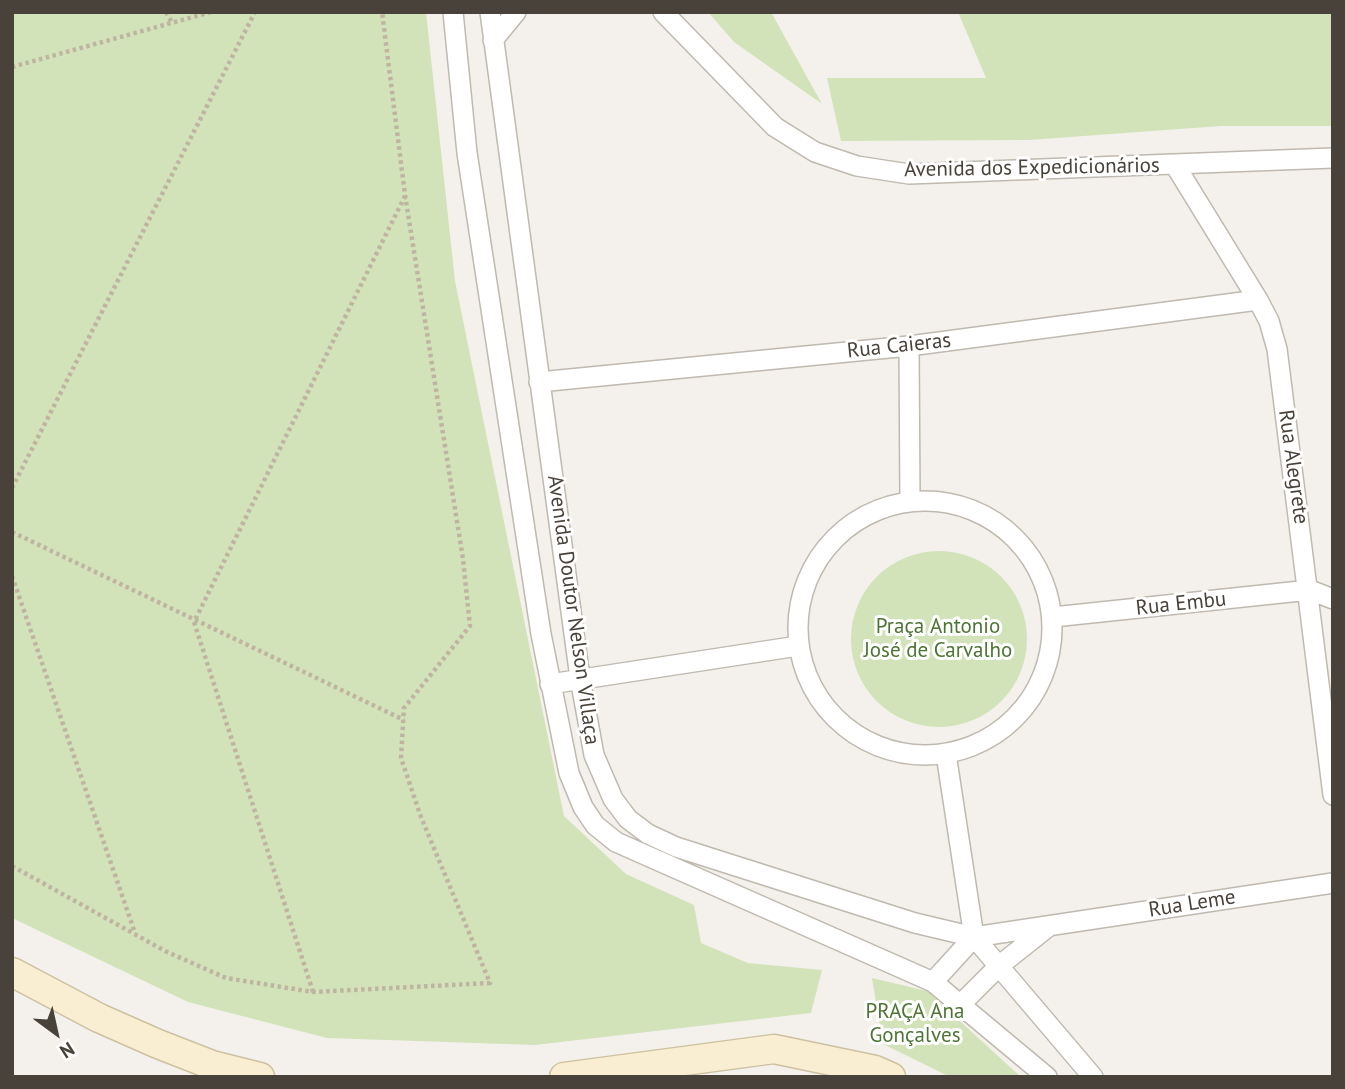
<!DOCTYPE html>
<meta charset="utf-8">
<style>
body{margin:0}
#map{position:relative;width:1345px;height:1089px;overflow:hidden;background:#f4f1ec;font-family:"PT Sans",sans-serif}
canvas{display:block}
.frame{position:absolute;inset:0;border:14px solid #48423a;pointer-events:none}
.north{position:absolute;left:21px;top:998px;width:70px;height:70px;-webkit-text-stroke:5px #fff;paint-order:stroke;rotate:147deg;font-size:19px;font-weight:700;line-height:28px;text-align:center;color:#48423a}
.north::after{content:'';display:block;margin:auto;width:24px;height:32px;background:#48423a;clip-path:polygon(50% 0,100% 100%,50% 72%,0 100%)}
</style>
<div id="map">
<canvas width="1345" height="1089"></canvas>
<div class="frame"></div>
<div class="north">N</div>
</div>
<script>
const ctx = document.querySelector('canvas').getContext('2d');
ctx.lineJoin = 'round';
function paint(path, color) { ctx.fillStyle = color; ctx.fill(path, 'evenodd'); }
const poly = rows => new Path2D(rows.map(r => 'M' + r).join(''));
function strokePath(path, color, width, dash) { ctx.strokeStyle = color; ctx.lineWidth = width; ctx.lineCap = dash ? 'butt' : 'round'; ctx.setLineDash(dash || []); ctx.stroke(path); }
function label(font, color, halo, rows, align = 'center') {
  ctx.font = font + ' "PT Sans",sans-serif'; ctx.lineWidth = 6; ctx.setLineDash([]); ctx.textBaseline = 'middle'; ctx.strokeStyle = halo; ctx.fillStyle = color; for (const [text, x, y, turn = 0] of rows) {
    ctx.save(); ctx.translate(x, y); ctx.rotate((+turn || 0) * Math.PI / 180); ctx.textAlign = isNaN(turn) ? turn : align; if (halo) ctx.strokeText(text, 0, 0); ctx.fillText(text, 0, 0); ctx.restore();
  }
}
const green = poly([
 [12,12,426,12,455,281,564,816,626,874,694,905,701,943,748,963,822,970,811,1013,535,1045,327,1038,188,1002,12,918],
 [708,12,771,12,822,104,734,42],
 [958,12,1333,12,1333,126,1221,126,1029,140,841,141,827,78,986,78],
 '851 639a88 88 0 1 1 176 0a88 88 0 1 1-176 0Z',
 [872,978,927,991,1021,1077,950,1077,883,1044]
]);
const path = poly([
 [166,12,172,23],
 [12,67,211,12],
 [12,488,255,12],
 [12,532,404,720],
 [12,576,135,933],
 [12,866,165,951,226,978,313,992,490,983,421,817,401,758,404,708,470,626,463,559,405,195,382,12],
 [313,992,194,622,405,196]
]);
const street = poly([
 [453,12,467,153,541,634,569,773,583,807,595,825,616,842,933,982,1047,1077],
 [490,12,580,678,594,755,613,799,628,819,648,834,676,847,915,923,974,937,1093,1077],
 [663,12,775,127,815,152,857,166,909,174,1333,158],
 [493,40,516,12],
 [1175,165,1258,300,1269,321,1277,349,1333,795],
 [909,346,910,501],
 [539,382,909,346,1258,300],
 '798 628a127 127 0 1 1 254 0a127 127 0 1 1-254 0Z',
 [1053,617,1310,590,1333,599],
 [550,684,798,646],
 [946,754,974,937],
 [974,937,1333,883],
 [933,982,974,937],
 [962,1003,1000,965,1048,927]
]);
const secondary = poly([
 [12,972,99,1018,158,1044,212,1065,260,1077],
 [564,1077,774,1049,875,1070,891,1077]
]);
const streetNames = [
 ["Avenida dos Expedicionários",1032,168,-1],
 ["Rua Caieras",899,346,-6],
 ["Rua Alegrete",1293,467,82],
 ["Rua Embu",1181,604,-6],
 ["Avenida Doutor Nelson Villaça",573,610,82],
 ["Rua Leme",1192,904,-9]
];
const parkNames = [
 ["Praça Antonio",938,627],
 ["José de Carvalho",938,651],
 ["PRAÇA Ana",915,1012],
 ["Gonçalves",915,1036]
];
paint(green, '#d2e3ba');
strokePath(street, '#bfb9af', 22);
strokePath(secondary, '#cec1a1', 31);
strokePath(path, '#bfb4a2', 4.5, [3.5, 3.5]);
strokePath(street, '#fff', 19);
strokePath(secondary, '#f9eed1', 28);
label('21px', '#48423a', '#fff', streetNames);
label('21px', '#4e7433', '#fff', parkNames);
</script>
